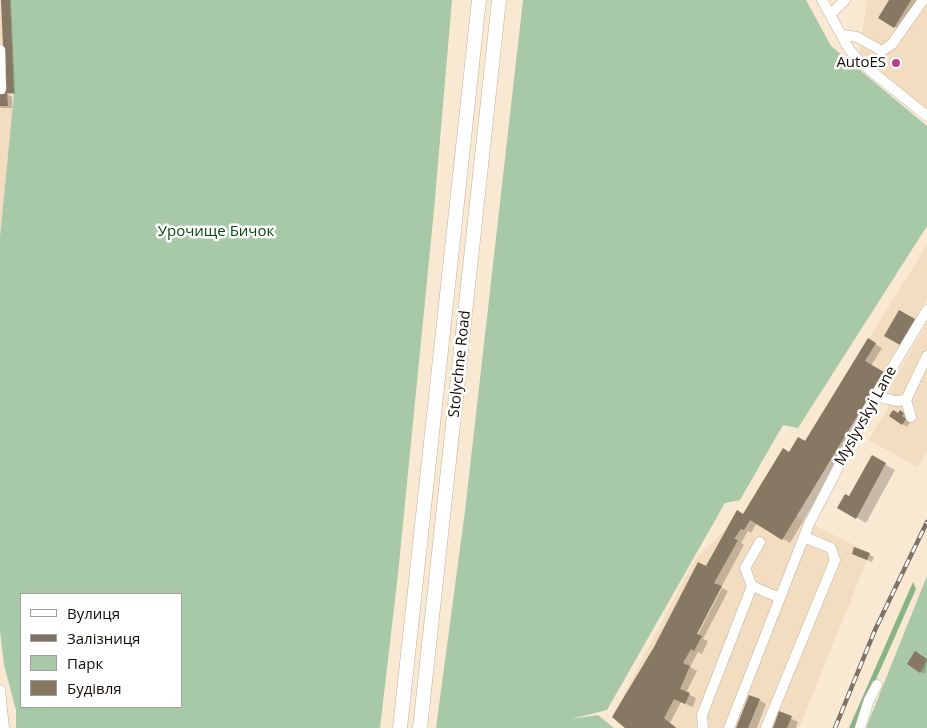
<!DOCTYPE html>
<meta charset="utf-8">
<style>
body{margin:0}
#map{position:relative;width:927px;height:728px;overflow:hidden;background:#fae9d2;font-family:"Open Sans",sans-serif}
canvas{display:block}
.legend{position:absolute;left:20px;top:593px;width:162px;height:115px;box-sizing:border-box;background:#fff;border:1px solid #a09e9b;margin:0;padding:6px 9px;list-style:none;font-size:15px;color:#120c05}
.legend li{display:flex;align-items:center;gap:10px;height:25px}
.legend b{width:25px;border:1px solid #a09e9b}
</style>
<div id="map">
<canvas width="927" height="728"></canvas>
<ul class="legend">
<li><b style="height:6px;background:#fff"></b>Вулиця</li>
<li><b style="height:6px;background:#7d7263"></b>Залізниця</li>
<li><b style="height:14px;background:#a7c9a7"></b>Парк</li>
<li><b style="height:14px;background:#877864"></b>Будівля</li>
</ul>
</div>
<script>
const ctx = document.querySelector('canvas').getContext('2d');
ctx.lineJoin = 'round';
function paint(path, color) { ctx.fillStyle = color; ctx.fill(path, 'evenodd'); }
const poly = rows => new Path2D(rows.map(r => 'M' + r).join(''));
function strokePath(path, color, width, dash) { ctx.strokeStyle = color; ctx.lineWidth = width; ctx.lineCap = dash ? 'butt' : 'round'; ctx.setLineDash(dash || []); ctx.stroke(path); }
function label(font, color, halo, rows, align = 'center') {
  ctx.font = font + ' "Open Sans",sans-serif'; ctx.lineWidth = 5; ctx.setLineDash([]); ctx.textBaseline = 'middle'; ctx.strokeStyle = halo; ctx.fillStyle = color; for (const [text, x, y, turn = 0] of rows) {
    ctx.save(); ctx.translate(x, y); ctx.rotate((+turn || 0) * Math.PI / 180); ctx.textAlign = isNaN(turn) ? turn : align; if (halo) ctx.strokeText(text, 0, 0); ctx.fillText(text, 0, 0); ctx.restore();
  }
}
const built = poly([
 [0,0,10,0,14,93,0,237],
 [867,0,927,0,927,112,859,55],
 [927,245,927,300,796,516,870,553,799,728,625,728,612,717,695,559,723,532,737,510,743,513,783,448,789,452,798,437,805,441],
 [927,324,927,453,918,467,868,440,889,406,894,405,897,398,887,391]
]);
const green = poly([
 [10,0,452,0,434,210,398,574,380,728,16,728,16,710,4,665,0,631,0,237,14,93],
 [21,594,181,594,181,707,21,707],
 [523,0,806,0,831,46,927,126,927,226,798,428,783,425,740,500,725,503,607,710,571,719,598,715,614,728,436,728,465,511],
 [927,576,927,728,866,728]
]);
const forest = poly([
 [913,582,916,589,858,720,857,728,849,728]
]);
const shadow = poly([
 [3,0,11,0,15,94,7,94],
 [891,0,920,0,902,31,880,18],
 [7,94,12,97,12,108,2,108,0,107,0,95],
 [868,340,882,348,871,366,890,377,790,543,757,523,751,533,748,531,741,543,744,545,693,639,695,640,722,588,728,591,703,639,708,641,702,654,698,652,690,667,697,671,686,693,696,698,693,707,681,702,670,723,677,728,627,728,707,568,789,454,806,443],
 [900,412,907,416,905,419,910,422,907,427,891,416],
 [872,457,895,470,866,523,839,507,850,497],
 [869,554,874,557,872,562,857,556],
 [916,653,927,660,925,674,921,672],
 [759,700,766,704,757,728,738,728],
 [780,713,798,722,796,728,774,728]
]);
const building = poly([
 [1,0,10,0,14,93,7,93,8,106,0,106,0,94,5,94],
 [889,0,911,0,894,28,878,18],
 [899,310,915,319,900,345,884,336],
 [868,338,876,343,865,361,884,372,782,540,750,520,744,530,741,529,734,539,738,540,714,583,722,586,697,634,702,636,694,651,691,649,683,663,690,666,680,689,690,693,685,704,674,699,664,718,676,728,625,728,612,717,654,647,698,562,706,566,737,510,743,514,783,448,789,452,798,437,805,441],
 [893,410,898,413,900,410,904,413,902,416,906,419,902,425,889,416],
 [872,455,886,463,856,519,837,508,845,494,849,496],
 [854,547,870,553,867,560,852,554],
 [915,651,927,659,920,673,907,664],
 [749,695,760,699,748,728,736,728],
 [779,711,792,716,787,728,773,728]
]);
const minor = poly([
 [822,0,849,49,860,62,927,116],
 [831,14,845,0],
 [843,35,857,37,882,51,892,44,923,0],
 [0,50,1,89],
 [875,396,896,401,906,400],
 [911,417,906,400,927,356],
 [752,586,745,568,760,542],
 [0,690,4,728],
 [703,728,702,715,752,586,780,598],
 [729,728,809,524,875,396,927,310],
 [766,728,835,560,831,548,804,537],
 [860,728,869,700,877,685]
]);
const highway = poly([
 [400,728,479,0],
 [420,728,499,0]
]);
const rail = poly([
 [835,728,875,630,927,522]
]);
const markers = [
 [896,63,5,"#bf3e86"]
];
const poiNames = [
 ["AutoES",886,63]
];
const parkNames = [
 ["Урочище Бичок",216,232]
];
const streetNames = [
 ["Stolychne Road",460,364,-84],
 ["Myslyvskyi Lane",866,416,-61]
];
paint(built, '#f3ddc0');
paint(green, '#a7c9a7');
paint(forest, '#88b488');
paint(shadow, '#0003');
paint(building, '#877864');
strokePath(minor, '#bfaf99', 11);
strokePath(highway, '#bfaf99', 15);
strokePath(minor, '#fff', 10);
strokePath(highway, '#fff', 14);
strokePath(rail, '#7d7263', 4.5);
strokePath(rail, '#fff', 2.5, [8]);
for (const [x, y, r, color] of markers) { const dot = new Path2D(); dot.arc(x, y, r, 0, 2 * Math.PI); ctx.fillStyle = color; ctx.fill(dot); strokePath(dot, '#fff', 2); }
label('15px', '#120c05', '#fff', poiNames, 'right');
label('15px', '#064b11', '#fff', parkNames);
label('15px', '#120c05', '#fff', streetNames);
</script>
